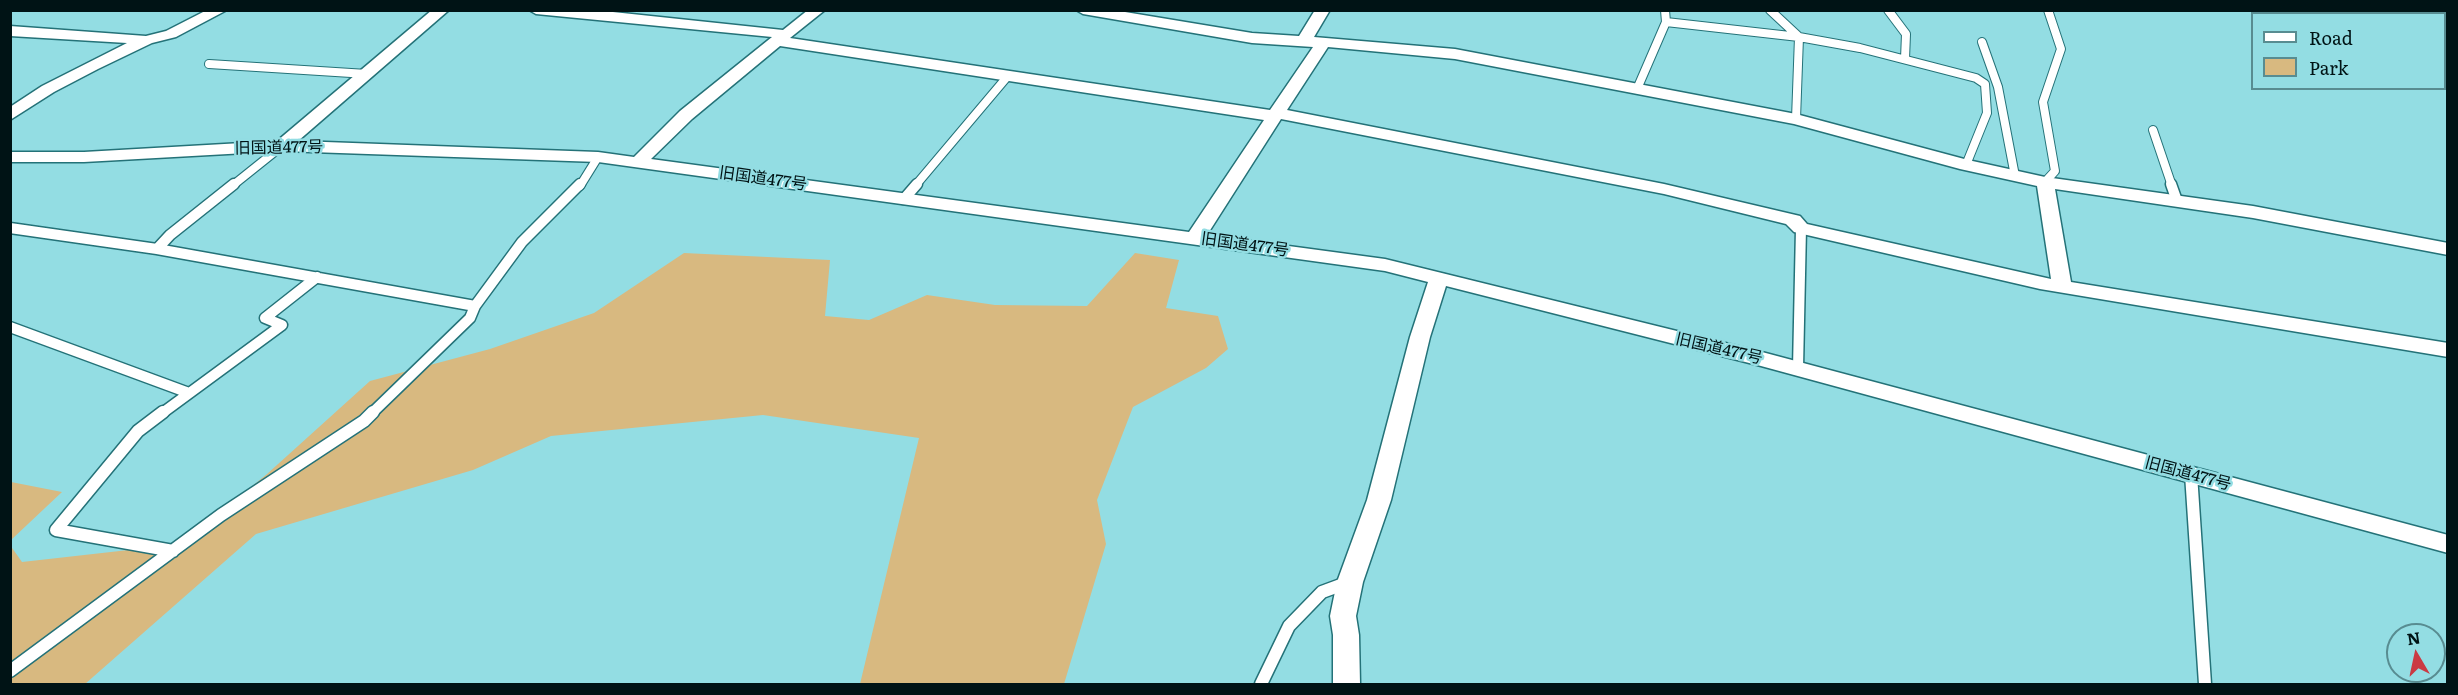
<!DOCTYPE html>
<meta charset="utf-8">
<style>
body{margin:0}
#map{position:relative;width:2458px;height:695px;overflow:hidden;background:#93dde3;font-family:Literata,serif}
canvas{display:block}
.frame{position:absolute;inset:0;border:12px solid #001315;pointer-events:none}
.legend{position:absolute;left:2251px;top:12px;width:195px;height:78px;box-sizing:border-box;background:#93dde3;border:2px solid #588c91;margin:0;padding:8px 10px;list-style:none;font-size:18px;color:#001315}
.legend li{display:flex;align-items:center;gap:12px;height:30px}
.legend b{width:30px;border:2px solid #588c91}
.north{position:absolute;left:2386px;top:623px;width:60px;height:60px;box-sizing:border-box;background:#93dde3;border:2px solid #588c91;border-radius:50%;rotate:351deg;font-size:16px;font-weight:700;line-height:24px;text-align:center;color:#001315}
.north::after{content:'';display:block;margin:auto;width:21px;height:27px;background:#ca3a43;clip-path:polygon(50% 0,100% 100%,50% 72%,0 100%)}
</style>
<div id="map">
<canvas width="2458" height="695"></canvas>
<div class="frame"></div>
<ul class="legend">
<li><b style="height:8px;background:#fff"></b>Road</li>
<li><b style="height:16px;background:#d8b980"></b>Park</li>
</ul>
<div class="north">N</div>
</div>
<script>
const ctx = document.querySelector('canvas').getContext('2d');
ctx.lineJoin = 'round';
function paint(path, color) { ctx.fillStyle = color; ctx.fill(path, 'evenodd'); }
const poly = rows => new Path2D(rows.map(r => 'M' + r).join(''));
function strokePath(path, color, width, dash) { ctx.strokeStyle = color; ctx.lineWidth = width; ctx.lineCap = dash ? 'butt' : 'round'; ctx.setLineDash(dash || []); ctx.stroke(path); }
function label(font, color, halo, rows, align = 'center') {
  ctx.font = font + ' Literata,"Noto Sans JP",serif'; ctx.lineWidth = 5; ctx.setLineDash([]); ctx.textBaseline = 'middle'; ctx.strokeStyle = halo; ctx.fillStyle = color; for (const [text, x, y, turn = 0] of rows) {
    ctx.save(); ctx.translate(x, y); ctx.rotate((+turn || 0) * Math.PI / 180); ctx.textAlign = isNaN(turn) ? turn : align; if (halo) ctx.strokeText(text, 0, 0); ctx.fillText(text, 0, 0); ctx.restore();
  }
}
const green = poly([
 [684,253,830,260,825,316,869,320,927,295,995,305,1087,306,1135,253,1179,260,1166,308,1218,316,1228,349,1206,368,1133,407,1097,500,1106,544,1064,684,860,684,919,438,763,415,551,436,473,470,256,534,85,684,11,684,10,545,22,562,182,544,267,474,370,381,490,349,594,313],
 [11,482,62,492,11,540,10,482]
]);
const serviceFar2 = poly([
 [1770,10,1799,37,1796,119],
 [1888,10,1906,34,1905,59],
 [1666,22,1799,37,1860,48,1976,78,1985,84,1987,113,1966,165],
 [1982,42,1998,87,2015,176],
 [209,64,367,74],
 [1637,89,1666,22,1665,10],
 [2153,130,2172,186],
 [2045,182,2055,171,2043,102,2061,49,2048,10],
 [232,186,282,146],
 [580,186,598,157],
 [915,186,1007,77]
]);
const serviceFar1 = poly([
 [2171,184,2177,201],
 [904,199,917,184],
 [10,228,157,249,475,306,522,242,580,184],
 [157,249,170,235,234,184],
 [10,327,189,393],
 [1798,368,1801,228],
 [161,414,282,325,265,318,317,277],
 [371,414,470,318,475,306]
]);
const service = poly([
 [163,412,138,431,56,530,173,551],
 [2191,474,2205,684],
 [10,671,221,515,364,421,373,412],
 [1261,684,1289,626,1322,592,1349,582]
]);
const minor = poly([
 [207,10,227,10,176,37,152,43,98,69,54,92,10,120,10,107,42,86,127,43,10,36,10,26,146,36,166,31,207,10],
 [432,10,449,10,298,141,598,152,634,157,680,111,772,37,536,14,529,10,594,10,783,30,808,10,825,10,790,38,1270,110,1313,47,1252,43,1083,14,1076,10,1113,10,1252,33,1299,36,1315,10,1330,10,1314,37,1455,49,1796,114,1968,160,2045,177,2253,206,2448,243,2448,255,2253,218,2055,189,2071,282,2448,343,2448,357,2040,289,1794,232,1786,224,1664,194,1281,119,1207,235,1385,259,1762,352,2448,535,2448,553,1761,366,1446,286,1430,337,1391,500,1363,582,1356,616,1359,635,1360,684,1333,684,1333,635,1330,616,1337,582,1367,500,1410,337,1428,282,1385,271,598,162,282,151,84,162,10,162,10,152,84,152,277,141,432,10],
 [780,46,1264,120,1189,232,651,159,692,119,780,46],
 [1328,47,1455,59,1794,124,1960,169,2037,186,2051,279,1807,224,1800,216,1664,184,1287,110,1328,47]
]);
const streetNames = [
 ["旧国道477号",279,148,-1],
 ["旧国道477号",763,179,8],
 ["旧国道477号",1245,245,8],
 ["旧国道477号",1719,349,13],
 ["旧国道477号",2188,474,15]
];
paint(green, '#d8b980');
strokePath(serviceFar2, '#247278', 10);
strokePath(serviceFar1, '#247278', 13);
strokePath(service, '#247278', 15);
strokePath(minor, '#247278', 3);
strokePath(serviceFar2, '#fff', 8);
strokePath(serviceFar1, '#fff', 10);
strokePath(service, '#fff', 12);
paint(minor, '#fff');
label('16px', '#001315', '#93dde3', streetNames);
</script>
